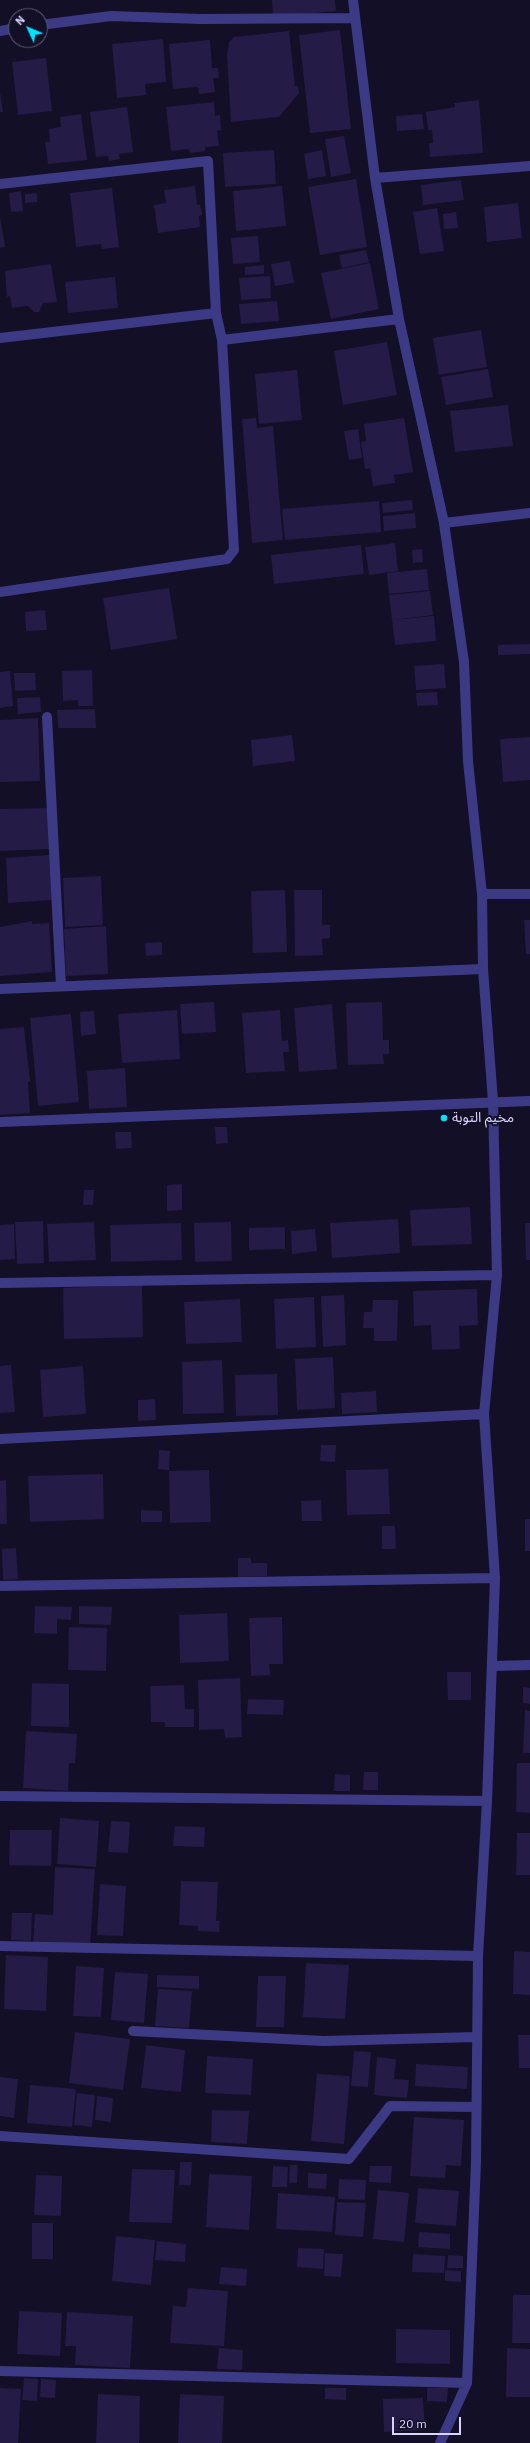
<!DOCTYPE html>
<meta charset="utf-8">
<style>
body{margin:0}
#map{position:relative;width:530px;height:2443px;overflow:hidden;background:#130f26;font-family:"IBM Plex Sans",sans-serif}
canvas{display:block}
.north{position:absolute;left:8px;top:8px;width:40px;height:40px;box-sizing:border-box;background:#130f26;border:1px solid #625e7d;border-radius:50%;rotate:314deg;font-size:11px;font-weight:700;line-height:16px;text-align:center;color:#d9d4ff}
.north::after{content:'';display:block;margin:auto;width:14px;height:18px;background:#00e5ff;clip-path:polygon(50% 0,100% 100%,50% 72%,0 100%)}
.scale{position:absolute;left:392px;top:2417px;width:69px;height:18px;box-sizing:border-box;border:2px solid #d9d4ff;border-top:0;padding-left:5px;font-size:12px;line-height:14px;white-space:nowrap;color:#d9d4ff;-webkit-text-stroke:3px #130f26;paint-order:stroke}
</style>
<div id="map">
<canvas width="530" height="2443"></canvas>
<div class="north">N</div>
<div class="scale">20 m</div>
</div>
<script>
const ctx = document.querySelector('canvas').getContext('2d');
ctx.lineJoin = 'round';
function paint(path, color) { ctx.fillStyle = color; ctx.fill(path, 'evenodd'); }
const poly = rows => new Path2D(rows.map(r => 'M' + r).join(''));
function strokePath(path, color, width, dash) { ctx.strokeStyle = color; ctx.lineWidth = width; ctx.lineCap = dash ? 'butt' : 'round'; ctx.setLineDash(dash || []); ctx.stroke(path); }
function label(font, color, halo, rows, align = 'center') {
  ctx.font = font + ' "IBM Plex Sans","Noto Sans Arabic",sans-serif'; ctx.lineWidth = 4; ctx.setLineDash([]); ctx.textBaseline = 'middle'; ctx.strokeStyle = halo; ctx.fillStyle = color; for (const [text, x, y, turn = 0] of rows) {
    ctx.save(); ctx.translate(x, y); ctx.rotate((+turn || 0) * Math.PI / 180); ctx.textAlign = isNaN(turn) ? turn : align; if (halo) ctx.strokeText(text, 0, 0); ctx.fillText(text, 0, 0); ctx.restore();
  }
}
const building = poly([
 [272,0,335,0,336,11,273,17],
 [340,30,351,129,310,133,299,35],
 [289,31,295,86,298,86,299,93,279,117,231,122,227,56,229,42,234,37],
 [163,39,166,82,145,84,146,95,117,98,112,44],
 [210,40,212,68,218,68,219,78,213,78,215,92,199,94,198,87,173,89,169,44],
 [46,58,52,111,18,115,12,62],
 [0,92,3,112,0,112],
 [479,100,483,153,430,157,429,143,433,143,432,130,428,130,426,112,455,107,454,103],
 [214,102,215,116,220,115,221,130,217,131,219,146,205,147,205,151,190,153,189,149,171,151,166,107],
 [127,107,133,152,119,154,120,159,109,161,108,156,96,157,90,112],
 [81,114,87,160,48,164,45,142,50,142,49,129,61,127,60,117],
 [422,114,424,129,397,131,396,116],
 [344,136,351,173,331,177,325,139],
 [274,150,276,184,225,187,223,153],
 [322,150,326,176,308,179,304,154],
 [356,179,367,247,320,255,308,187],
 [461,180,464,200,423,205,421,185],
 [195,186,197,205,200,204,202,215,199,216,200,227,158,233,154,205,166,203,164,190],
 [282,186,286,226,236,231,233,191],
 [112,188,119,247,102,249,101,244,76,247,70,193],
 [21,191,23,211,11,212,9,193],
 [37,193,37,202,25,203,25,194],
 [518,203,522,238,487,242,484,207],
 [437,208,444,251,420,254,413,212],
 [456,212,458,228,444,229,443,214],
 [0,217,5,247,0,248],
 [258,236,260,262,233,264,231,238],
 [366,250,369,262,342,268,339,255],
 [290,261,294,283,275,286,271,264],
 [370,263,379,309,331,319,321,273],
 [51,264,57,302,43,303,39,312,34,312,28,306,12,308,10,296,7,297,5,271],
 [264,265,264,274,245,275,245,267],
 [270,276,271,298,241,300,239,278],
 [115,277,118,308,68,313,65,282],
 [277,301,279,321,241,324,239,304],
 [481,330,487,367,439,375,433,338],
 [387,342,397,395,343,405,334,351],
 [488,369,493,397,446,405,441,377],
 [297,370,302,420,259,424,255,374],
 [508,405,513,446,455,452,450,411],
 [256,418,257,428,273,426,283,540,252,543,242,419],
 [404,418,413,472,394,475,395,483,373,486,370,468,365,469,361,442,366,441,364,424],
 [358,429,362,458,349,460,344,431],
 [412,500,413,510,383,513,382,503],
 [379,501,381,532,285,540,282,509],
 [415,513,416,528,384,531,383,516],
 [395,543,398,571,369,575,365,547],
 [361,545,364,574,274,584,271,555],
 [422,549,423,562,413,563,412,550],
 [427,569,429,590,389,594,387,573],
 [169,588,177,639,111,650,103,598],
 [430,591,433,615,392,620,389,595],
 [45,610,47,630,26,631,25,612],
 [434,616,436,641,395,645,392,620],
 [530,644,530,654,498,655,498,645],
 [444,664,446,688,416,690,414,666],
 [92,670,93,706,78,706,78,700,63,701,62,671],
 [10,671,13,706,0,708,0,672],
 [14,673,35,673,36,690,15,691],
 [437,692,438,705,417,706,416,693],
 [40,697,41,712,18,714,17,698],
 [95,709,96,728,58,728,57,710],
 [38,718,40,781,0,782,0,720],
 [292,735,295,761,253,766,251,740],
 [530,737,530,780,503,782,500,739],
 [49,808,50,849,0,851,0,809],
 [49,855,52,900,8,903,6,858],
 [101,876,103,925,65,927,63,878],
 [285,890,287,952,253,953,251,891],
 [294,890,322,890,322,925,330,925,330,938,322,939,323,955,295,956],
 [524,920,530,920,530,954,526,954],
 [32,921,32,924,49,923,52,972,0,976,0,927],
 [106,926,108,974,66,976,64,929],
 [162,942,162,955,146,956,145,943],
 [214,1002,216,1032,182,1034,180,1004],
 [382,1002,383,1040,389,1040,389,1054,383,1054,384,1064,348,1065,346,1003],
 [332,1004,337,1069,299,1072,294,1008],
 [177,1010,180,1059,122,1063,118,1014],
 [280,1010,282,1041,288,1040,289,1052,283,1052,285,1071,246,1073,242,1013],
 [94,1011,96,1034,81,1036,80,1012],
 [71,1014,79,1102,38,1106,30,1018],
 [24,1027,30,1081,28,1082,30,1113,0,1115,0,1029],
 [125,1068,127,1107,89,1109,87,1071],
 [215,1127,227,1127,228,1143,216,1144],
 [115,1132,131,1132,132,1148,116,1149],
 [182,1184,182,1210,167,1211,167,1185],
 [84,1190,94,1190,93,1205,83,1205],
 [470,1207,472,1244,412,1246,410,1210],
 [398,1219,400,1253,332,1258,330,1223],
 [43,1221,44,1263,17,1264,15,1222],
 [94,1222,96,1260,49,1262,47,1224],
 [231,1222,232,1261,195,1262,194,1223],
 [181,1223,182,1260,111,1262,110,1225],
 [525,1223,530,1223,530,1260,526,1260],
 [14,1224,15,1259,0,1260,0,1225],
 [285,1227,285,1249,249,1250,249,1228],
 [315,1229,317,1251,292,1254,291,1231],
 [142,1285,143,1337,64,1339,63,1288],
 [477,1289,478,1325,459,1326,460,1349,432,1350,431,1325,414,1326,413,1291],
 [344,1295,346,1345,323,1347,321,1296],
 [314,1297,316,1347,276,1349,274,1299],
 [240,1299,242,1342,186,1344,184,1302],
 [373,1300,398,1300,397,1341,374,1341,374,1328,363,1328,364,1312,372,1312],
 [333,1357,335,1408,297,1410,295,1359],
 [222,1360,224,1413,183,1414,182,1362],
 [11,1365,15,1412,0,1413,0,1366],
 [83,1366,86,1414,43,1417,40,1370],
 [277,1374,278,1415,236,1416,235,1375],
 [376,1391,377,1412,342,1414,341,1393],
 [155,1399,156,1420,138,1421,138,1400],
 [321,1445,336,1445,335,1462,320,1461],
 [159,1450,170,1451,169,1470,158,1469],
 [388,1469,390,1514,347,1515,346,1470],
 [209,1470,211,1522,170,1523,169,1471],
 [103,1474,104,1519,30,1522,28,1476],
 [6,1480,7,1524,0,1524,0,1481],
 [321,1500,322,1521,302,1521,301,1501],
 [141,1510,162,1511,162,1522,141,1522],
 [525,1519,530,1519,530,1551,525,1551],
 [382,1526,395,1526,396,1549,382,1549],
 [16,1548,18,1579,3,1580,2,1549],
 [238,1558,251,1558,251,1563,267,1563,267,1576,238,1577],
 [35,1606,72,1607,71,1620,57,1619,57,1634,34,1633],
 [79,1606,112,1607,111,1625,79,1624],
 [227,1613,229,1661,180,1663,179,1615],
 [282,1617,283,1664,269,1664,270,1675,251,1676,249,1618],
 [69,1627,107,1628,106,1671,68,1670],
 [447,1672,471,1672,471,1700,448,1700],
 [240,1678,242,1737,225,1738,224,1729,199,1730,198,1680],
 [32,1683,69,1684,69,1727,31,1726],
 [184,1685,185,1709,194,1709,194,1727,165,1727,165,1722,151,1722,150,1686],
 [523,1687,530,1688,530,1704,523,1703],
 [248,1699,284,1700,283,1715,247,1714],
 [525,1710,530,1711,530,1753,523,1753],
 [26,1731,77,1734,75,1763,69,1763,68,1791,23,1788],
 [517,1763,530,1763,530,1813,516,1812],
 [364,1772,378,1772,378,1790,363,1790],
 [335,1774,350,1775,350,1791,334,1791],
 [60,1818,99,1821,96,1867,57,1864],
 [111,1821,130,1822,128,1853,108,1852],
 [175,1826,205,1827,204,1847,173,1846],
 [10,1830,52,1830,51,1866,9,1865],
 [517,1833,530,1833,530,1875,516,1875],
 [55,1867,95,1869,90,1946,33,1943,35,1914,53,1915],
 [181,1881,218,1882,216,1921,220,1921,219,1932,198,1931,198,1926,179,1925],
 [100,1884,126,1886,123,1936,97,1935],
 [12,1913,32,1913,31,1941,11,1940],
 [514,1951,530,1952,530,1995,513,1994],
 [6,1955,48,1957,46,2011,4,2009],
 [306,1963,349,1965,345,2019,303,2017],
 [76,1966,104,1968,101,2017,73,2016],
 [115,1972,148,1974,144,2023,111,2020],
 [157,1975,199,1976,199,1989,157,1987],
 [258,1976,286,1976,284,2027,256,2027],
 [158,1989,192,1991,189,2028,155,2026],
 [75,2032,130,2039,123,2090,69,2083],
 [518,2035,530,2035,530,2068,519,2068],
 [146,2045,185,2050,181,2092,141,2088],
 [354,2051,371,2052,368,2087,351,2086],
 [207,2056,253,2059,251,2095,205,2093],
 [377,2057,396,2059,394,2079,409,2080,407,2098,374,2095],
 [416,2064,468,2067,467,2089,415,2086],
 [317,2074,350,2076,344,2144,311,2141],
 [0,2077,18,2079,14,2118,0,2116],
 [30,2085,76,2089,72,2127,27,2123],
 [77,2093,95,2095,92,2127,74,2125],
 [97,2096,113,2098,111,2122,95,2120],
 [212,2110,249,2111,247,2144,211,2142],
 [414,2117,464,2120,461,2166,446,2165,445,2178,410,2176],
 [180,2162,192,2162,191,2185,179,2185],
 [290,2165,298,2165,297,2183,289,2183],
 [273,2166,288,2167,287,2187,272,2187],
 [370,2166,392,2166,391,2183,369,2182],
 [132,2169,175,2170,172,2223,129,2222],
 [308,2173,327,2174,326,2189,308,2188],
 [209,2174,252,2176,249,2230,206,2227],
 [36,2175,62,2176,61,2216,34,2215],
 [339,2179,366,2180,365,2200,338,2199],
 [418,2188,459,2191,456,2226,415,2223],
 [378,2190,409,2193,404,2242,373,2239],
 [278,2193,335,2197,332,2232,276,2229],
 [337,2202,366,2203,363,2237,335,2235],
 [32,2223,53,2223,53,2259,32,2259],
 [419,2232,450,2234,450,2249,418,2247],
 [116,2236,155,2240,151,2285,112,2281],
 [157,2241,186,2244,185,2262,155,2260],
 [298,2248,324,2249,323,2269,297,2267],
 [325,2253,343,2254,341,2277,324,2276],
 [413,2254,445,2256,444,2273,412,2272],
 [448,2255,463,2256,463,2268,447,2268],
 [221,2267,247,2269,246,2286,219,2284],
 [445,2270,461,2271,461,2282,445,2281],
 [188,2288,228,2291,224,2346,170,2343,173,2306,186,2307],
 [513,2295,530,2295,530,2343,512,2343],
 [19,2311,62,2313,60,2356,17,2354],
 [67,2312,133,2316,130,2368,75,2365,76,2346,65,2346],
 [396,2329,450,2330,450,2364,396,2363],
 [219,2348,243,2350,242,2370,217,2369],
 [507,2348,530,2349,530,2397,506,2397],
 [24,2378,38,2379,37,2401,22,2400],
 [41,2379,56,2380,55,2398,40,2397],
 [0,2388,21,2389,18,2443,0,2443],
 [325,2388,346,2388,346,2400,325,2399],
 [427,2388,448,2388,447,2402,427,2401],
 [98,2394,140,2396,139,2443,96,2443],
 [180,2394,224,2396,222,2443,178,2443],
 [423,2398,425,2430,384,2432,383,2399]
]);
const minor = poly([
 [353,0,375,178,399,319,444,523,464,662,468,761,482,894,483,969,493,1101,497,1275,484,1414,495,1578,487,1801,478,1956,476,2162,467,2383,440,2443],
 [40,25,111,16,201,19,354,18],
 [0,31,16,28],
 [375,178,530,166],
 [0,184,208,161,216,313,222,340],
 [0,338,216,313],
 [444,523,530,513],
 [0,592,227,559,234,550,222,340,399,319],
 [47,717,61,986],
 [482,894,530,894],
 [0,989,483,969],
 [0,1122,530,1101],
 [0,1283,497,1275],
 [0,1439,484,1414],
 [0,1586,495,1578],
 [493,1666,530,1665],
 [0,1796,487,1801],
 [0,1946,478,1956],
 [133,2031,323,2041,477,2037],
 [0,2136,349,2159,390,2106,476,2107],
 [0,2371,467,2383]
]);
const markers = [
 [444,1118,4,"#00e5ff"]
];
const poiNames = [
 ["مخيم التوبة",452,1118]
];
paint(building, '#241b47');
strokePath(minor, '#3d3a85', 10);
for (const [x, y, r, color] of markers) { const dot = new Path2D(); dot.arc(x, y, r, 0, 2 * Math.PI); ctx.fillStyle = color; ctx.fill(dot); strokePath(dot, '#130f26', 1.5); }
label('14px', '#d9d4ff', '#130f26', poiNames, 'left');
</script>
